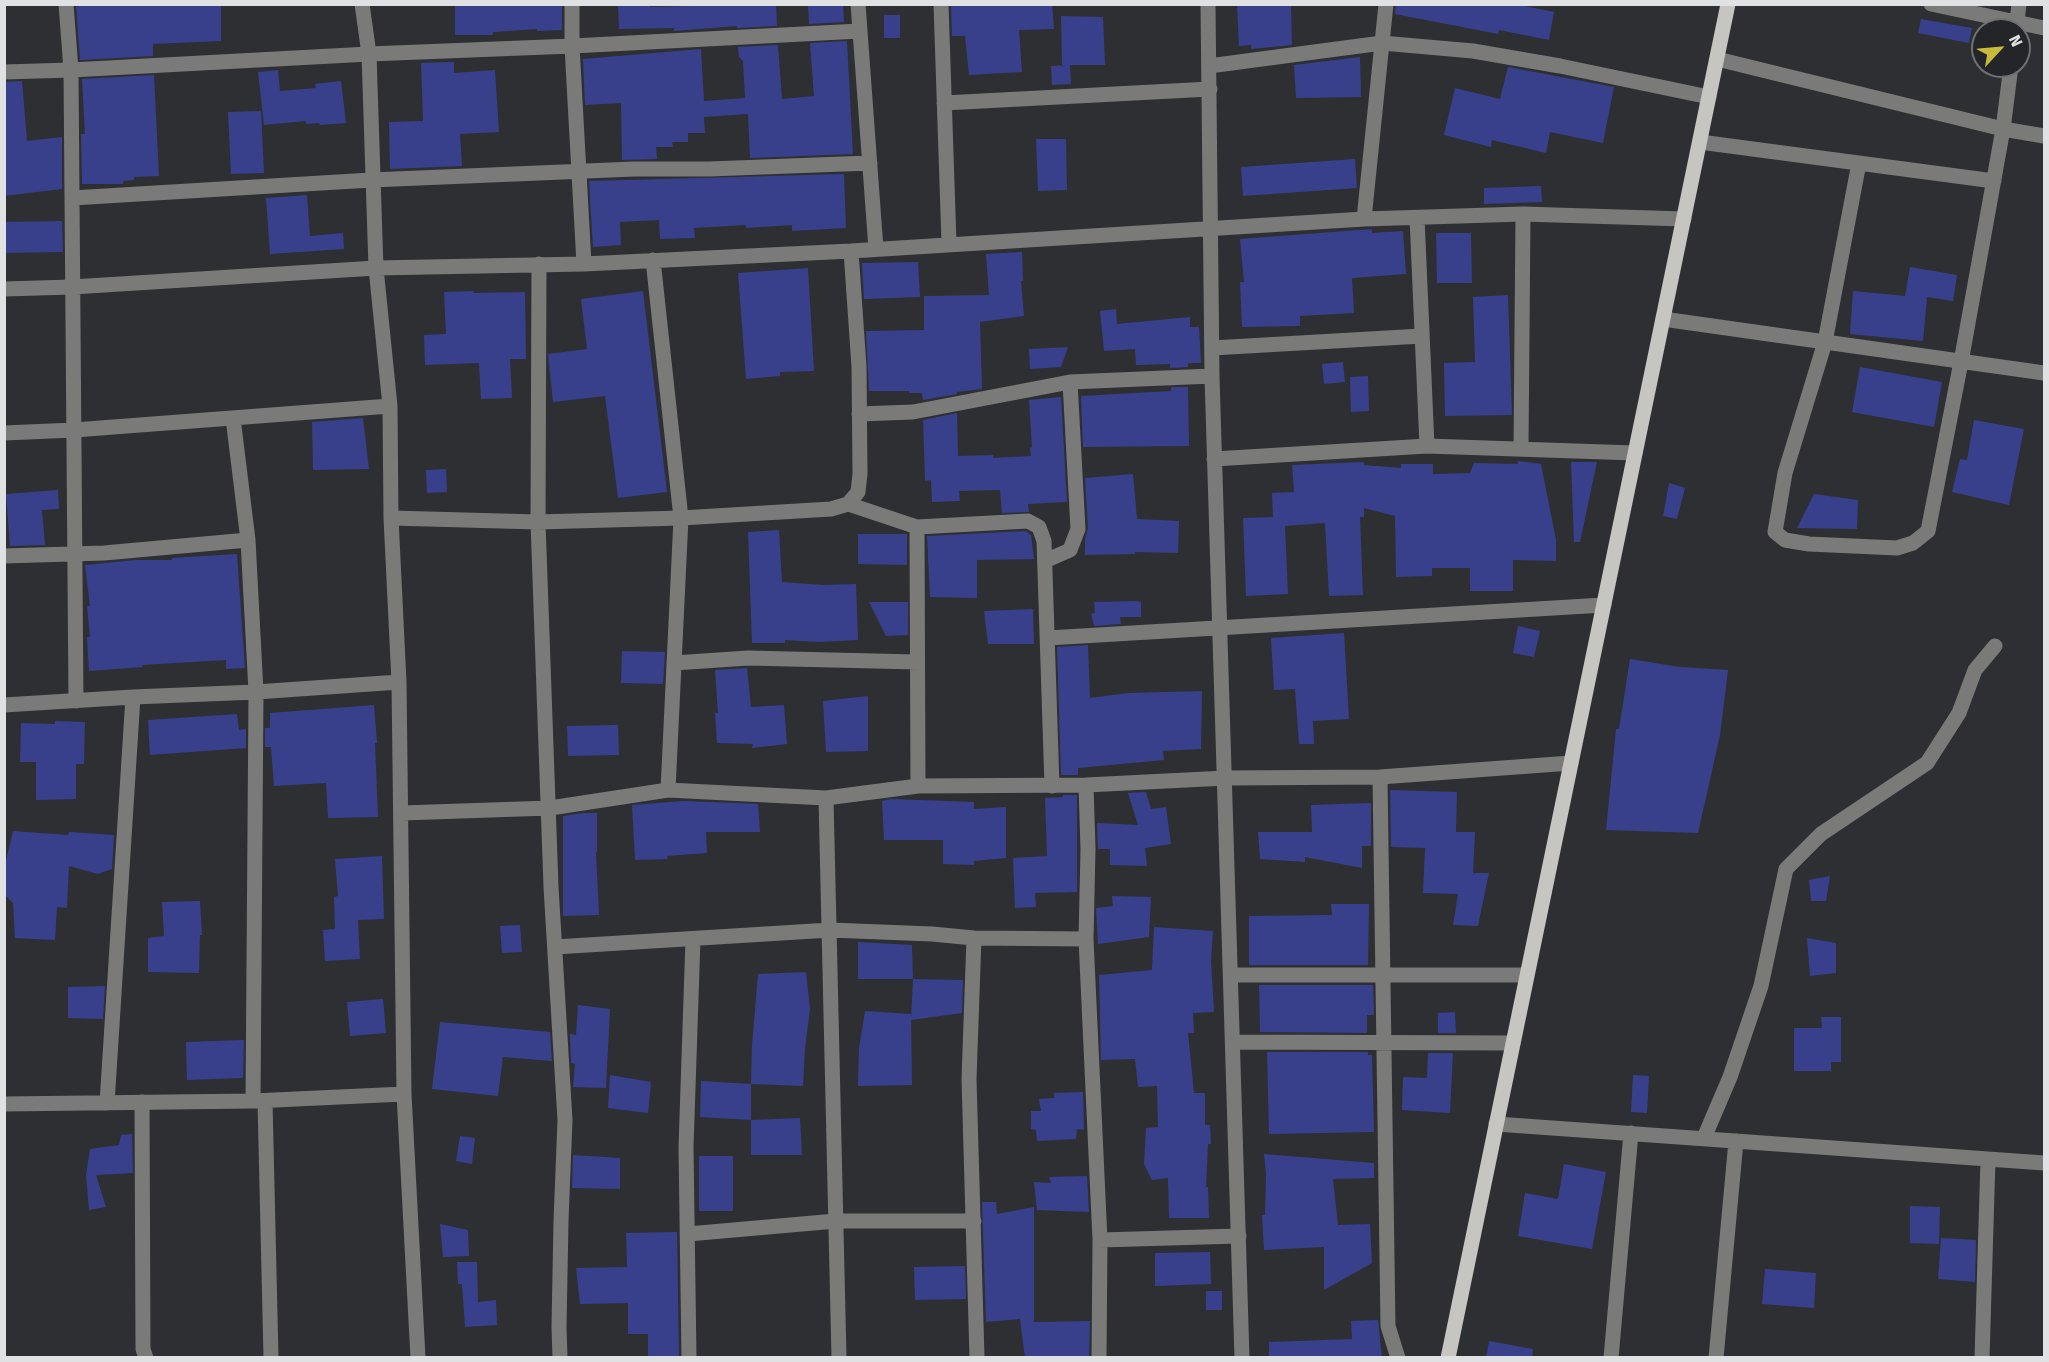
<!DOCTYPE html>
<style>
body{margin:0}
#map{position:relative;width:2049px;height:1362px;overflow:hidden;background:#2e2f32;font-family:"Fira Sans",sans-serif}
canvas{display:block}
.frame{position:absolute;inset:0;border:6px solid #e0e1e2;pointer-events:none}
.north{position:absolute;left:1971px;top:18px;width:60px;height:60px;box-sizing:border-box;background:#242528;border:2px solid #6f7072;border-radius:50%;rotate:64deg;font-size:16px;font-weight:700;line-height:24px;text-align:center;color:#e0e1e2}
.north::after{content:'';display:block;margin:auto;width:21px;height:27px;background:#c8bb3b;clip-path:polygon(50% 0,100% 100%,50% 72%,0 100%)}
</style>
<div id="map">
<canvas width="2049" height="1362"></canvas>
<div class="frame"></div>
<div class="north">N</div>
</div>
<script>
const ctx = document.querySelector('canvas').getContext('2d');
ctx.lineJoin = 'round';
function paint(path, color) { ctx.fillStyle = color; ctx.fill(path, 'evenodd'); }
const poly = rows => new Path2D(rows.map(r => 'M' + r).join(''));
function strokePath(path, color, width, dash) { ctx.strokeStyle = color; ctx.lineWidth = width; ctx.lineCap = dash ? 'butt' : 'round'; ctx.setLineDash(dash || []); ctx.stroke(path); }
const building = poly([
 [76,4,221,4,221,41,153,44,153,56,80,60],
 [455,4,562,4,562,30,537,31,537,29,493,32,493,35,455,35],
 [618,4,650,4,650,7,776,4,777,26,737,28,737,26,674,31,674,28,619,29],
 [808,4,843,4,844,22,809,24],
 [951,4,1052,4,1054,29,1019,30,1022,72,969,75,965,36,952,36],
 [1237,4,1291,4,1292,45,1251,49,1251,45,1239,46],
 [1396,4,1515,4,1554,12,1549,40,1499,30,1498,34,1395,14],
 [884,15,900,15,900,38,884,38],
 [1061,16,1103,17,1105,65,1070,65,1071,84,1052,85,1051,66,1069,65,1062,65],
 [1921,19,1972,28,1969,43,1918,33],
 [847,41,853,154,750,158,748,114,704,117,705,133,688,133,688,142,672,142,673,147,656,147,657,159,622,160,621,103,585,105,583,59,701,49,704,101,745,98,743,61,739,57,738,47,778,45,782,99,814,96,810,43],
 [1360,57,1361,97,1296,98,1294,65],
 [454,62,454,73,495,70,499,132,460,134,462,166,390,169,389,122,423,121,421,63],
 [1508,67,1614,87,1603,143,1550,132,1546,153,1492,140,1491,147,1444,135,1455,88,1500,99],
 [278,70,280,91,316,88,315,84,341,81,346,123,320,125,319,123,306,124,306,121,264,125,258,72],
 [154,75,159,176,134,177,134,180,123,181,123,184,82,184,81,134,85,134,82,79],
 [22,81,27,141,62,137,62,189,4,196,4,82],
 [261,111,264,173,231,174,228,112],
 [1036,139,1066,139,1067,190,1038,191],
 [1355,159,1357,188,1243,196,1241,167],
 [844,174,846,228,792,231,792,225,746,228,746,225,694,228,695,238,660,239,659,220,620,222,621,245,593,247,589,181],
 [1541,186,1542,202,1484,204,1484,188],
 [307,195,310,236,343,233,344,249,270,254,266,198],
 [62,221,63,252,4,253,4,222],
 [1372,229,1372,233,1403,231,1406,274,1352,278,1354,313,1300,316,1300,326,1242,327,1240,282,1244,282,1240,239],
 [1436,233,1471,233,1472,283,1437,283],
 [1022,252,1023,281,1021,281,1024,316,980,322,982,389,957,392,957,394,923,400,922,393,909,393,909,391,869,391,866,331,924,330,924,296,989,295,986,254],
 [918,262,920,297,864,299,862,263],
 [1910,267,1957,275,1953,301,1927,297,1923,341,1850,334,1853,291,1905,296],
 [808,268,814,371,780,372,780,376,746,379,738,273],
 [473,291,474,293,525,292,526,359,510,359,512,398,481,399,479,363,425,365,424,335,446,334,444,292],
 [643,291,667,492,618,498,605,396,553,402,548,354,587,349,581,299],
 [1508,295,1512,415,1445,416,1444,363,1475,362,1473,297],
 [1116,309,1117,324,1190,317,1190,327,1199,327,1201,363,1188,363,1188,367,1170,368,1170,364,1136,365,1135,349,1104,351,1100,311],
 [1068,347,1061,367,1030,369,1029,349],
 [1343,362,1345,382,1324,384,1322,364],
 [1860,367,1942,382,1934,427,1852,412],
 [1368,376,1369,411,1351,412,1350,377],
 [1171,387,1188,387,1189,446,1083,447,1081,396,1171,391],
 [1061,397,1067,502,1028,504,1029,512,1002,513,1000,490,959,491,960,501,932,502,931,480,925,481,923,420,957,413,958,456,993,455,993,458,1031,456,1030,448,1032,447,1029,400],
 [363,418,369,469,313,470,312,422],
 [1974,420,2024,429,2009,505,1952,492,1960,459,1967,460],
 [1518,461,1541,464,1556,540,1556,561,1513,560,1513,591,1470,591,1470,568,1432,568,1432,576,1396,577,1395,516,1364,508,1364,517,1360,517,1363,595,1329,596,1325,523,1285,526,1288,594,1246,596,1243,518,1273,517,1272,493,1294,492,1292,465,1364,462,1364,465,1401,468,1401,464,1433,464,1433,474,1470,473,1474,463,1518,464],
 [1571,462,1597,462,1580,542,1574,542],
 [446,469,447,492,427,493,426,470],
 [1133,474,1137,519,1179,521,1178,553,1135,552,1135,554,1085,555,1085,539,1088,528,1085,478],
 [1669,483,1685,488,1677,519,1663,516],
 [58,490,59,509,42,510,45,545,10,546,6,494],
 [1814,494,1858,500,1857,529,1797,528],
 [779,530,782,582,823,585,856,584,858,640,819,642,785,640,785,643,752,643,748,532],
 [1026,531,1031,535,1034,559,977,560,977,598,930,597,927,536],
 [858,534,907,534,907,565,858,564],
 [237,554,245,668,226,669,226,660,142,665,143,667,89,671,87,637,90,637,87,606,90,606,85,565,136,560,172,560,172,558],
 [1135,601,1141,602,1141,617,1120,617,1121,624,1094,626,1091,614,1095,613,1094,602],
 [869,602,908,602,908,635,886,636],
 [1033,609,1034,644,988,644,984,611],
 [1518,626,1540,631,1534,657,1513,653],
 [1344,633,1349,719,1313,721,1314,744,1299,744,1295,689,1274,690,1271,638],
 [1088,645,1090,698,1128,693,1202,691,1201,749,1163,751,1164,760,1078,768,1078,775,1061,775,1057,647],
 [622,651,665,652,663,684,621,683],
 [1630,659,1680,667,1728,670,1720,735,1698,833,1606,830,1616,729,1619,729],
 [747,668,751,707,784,705,787,744,752,748,753,744,717,743,715,713,718,713,715,670],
 [868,696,868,751,826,752,823,701],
 [374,705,377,743,375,743,378,817,328,818,326,783,274,786,271,747,265,747,265,728,270,728,270,713],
 [237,714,239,730,246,729,246,748,150,755,148,720],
 [55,721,85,722,84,764,76,764,76,799,36,800,36,762,20,762,21,723,55,724],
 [618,725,619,755,568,756,567,726],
 [1390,790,1457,792,1456,832,1475,832,1473,873,1489,873,1478,926,1453,925,1458,894,1423,893,1425,848,1391,847],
 [1146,792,1151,809,1166,807,1171,844,1145,848,1147,866,1110,865,1110,849,1098,849,1097,823,1138,825,1128,793],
 [1063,795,1077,795,1077,892,1035,893,1036,907,1015,908,1013,858,1047,856,1045,798,1063,797],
 [891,799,974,802,974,809,1006,807,1006,858,974,861,974,865,943,864,943,840,884,840,882,801],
 [683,801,758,804,760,832,706,832,707,853,667,856,668,859,635,860,632,805],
 [1371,803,1371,846,1362,846,1362,868,1305,857,1305,862,1260,859,1258,832,1312,832,1311,805],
 [583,813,597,813,597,852,596,852,599,915,563,916,563,816],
 [13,831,68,835,69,832,114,835,112,869,98,874,69,866,67,908,57,907,55,940,15,938,13,903,4,894,6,861],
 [382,856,384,919,358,920,360,959,325,961,323,930,335,929,334,897,338,896,335,859],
 [1830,876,1826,901,1811,901,1809,880],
 [1112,896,1151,897,1149,937,1098,944,1096,908,1113,906],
 [200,901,202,935,200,935,199,973,148,972,148,938,164,936,162,902],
 [1331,904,1369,904,1368,965,1249,965,1249,916,1332,915],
 [520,925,522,952,502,953,500,926],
 [1154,927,1213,931,1211,961,1214,1012,1193,1013,1194,1033,1188,1033,1194,1093,1205,1093,1205,1125,1210,1125,1211,1144,1208,1144,1206,1187,1208,1187,1209,1218,1169,1218,1168,1178,1152,1180,1144,1164,1146,1128,1158,1127,1157,1086,1138,1087,1135,1059,1101,1060,1099,975,1152,970],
 [1807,938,1836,943,1836,973,1810,976],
 [858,942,912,945,913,979,858,979],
 [806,972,810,1009,805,1048,803,1086,751,1084,752,1045,758,974],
 [913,979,963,980,962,1013,911,1020],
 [1259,985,1373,985,1374,1015,1367,1015,1367,1033,1260,1032],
 [105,986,103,1019,68,1018,68,987],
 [383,999,386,1033,350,1036,347,1002],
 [578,1005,610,1009,606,1088,573,1087,575,1064,571,1063,570,1034,576,1035],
 [865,1011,911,1014,912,1085,858,1086,859,1048],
 [1455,1012,1456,1033,1438,1033,1438,1013],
 [1821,1017,1841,1017,1841,1062,1831,1062,1831,1071,1794,1071,1794,1028,1822,1028],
 [440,1022,550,1032,552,1061,503,1057,498,1096,432,1089],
 [244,1040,243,1078,187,1080,186,1042],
 [1267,1052,1368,1052,1368,1055,1372,1055,1374,1132,1269,1134],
 [1428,1053,1453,1053,1450,1113,1402,1110,1403,1077,1427,1078],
 [610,1075,651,1082,648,1113,608,1108],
 [1633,1075,1649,1076,1647,1113,1631,1112],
 [701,1081,751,1084,751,1120,700,1117],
 [1083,1092,1084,1130,1077,1129,1076,1139,1037,1141,1036,1130,1031,1129,1031,1111,1041,1111,1039,1099,1054,1098,1054,1093],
 [800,1118,802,1155,751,1155,751,1120],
 [132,1134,133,1173,96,1175,106,1207,89,1210,86,1175,90,1149,119,1145,121,1135],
 [460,1136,475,1138,472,1164,456,1161],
 [1264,1154,1374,1163,1374,1178,1333,1179,1338,1225,1370,1224,1372,1263,1324,1290,1324,1247,1264,1250,1262,1215,1265,1215,1266,1174],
 [573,1155,620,1158,620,1189,572,1188],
 [699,1156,733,1156,733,1211,699,1211],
 [1564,1164,1606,1172,1592,1249,1518,1236,1525,1193,1558,1199],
 [1087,1176,1089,1212,1037,1210,1034,1182,1051,1183,1049,1177],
 [982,1202,996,1202,997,1214,1034,1207,1034,1322,1090,1321,1089,1358,1025,1358,1020,1319,986,1322],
 [1910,1206,1940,1207,1939,1244,1910,1243],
 [440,1224,468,1230,469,1256,443,1257],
 [677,1232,679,1358,648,1358,648,1334,628,1334,628,1303,580,1304,576,1268,627,1267,626,1233],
 [1941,1238,1976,1240,1975,1282,1938,1279],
 [1210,1252,1211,1284,1155,1286,1155,1253],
 [457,1262,477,1262,478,1302,496,1300,497,1325,465,1327,462,1284,458,1284],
 [965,1266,966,1299,915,1300,914,1267],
 [1765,1269,1816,1273,1814,1308,1762,1304],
 [1206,1291,1222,1291,1222,1310,1206,1310],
 [1378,1320,1382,1358,1269,1358,1269,1342,1352,1339,1351,1321],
 [1489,1341,1533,1349,1532,1358,1486,1358]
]);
const minor = poly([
 [66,4,71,70,76,701],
 [362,4,369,54,376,268,390,406,391,518,399,682,404,1094,418,1358],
 [572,4,572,46,584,264],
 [858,4,876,249],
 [941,4,949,243],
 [1208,4,1212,376,1242,1358],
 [1931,4,2044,28],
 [2016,30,2019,4],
 [1717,59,2003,129,2044,136],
 [1209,66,1382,43,1473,51,1560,66,1709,97],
 [4,72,71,70,369,54,572,46,860,31],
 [944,103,1210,89],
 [1700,142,1994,181],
 [1859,163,1825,342,1785,473,1775,532,1785,540,1809,544,1897,548,1913,543,1928,531,1961,362,2003,129,2011,66],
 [72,198,371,180,634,169,709,169,870,163],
 [1417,218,1427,446],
 [1364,219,1386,4],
 [653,260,681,518,668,790],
 [539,264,538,522,551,887,565,1120,561,1221,559,1327,560,1358],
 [4,289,72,287,376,268,584,264,851,251,1364,219,1523,214,1684,219],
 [1663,319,2044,373],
 [1212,348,1422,336],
 [859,414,913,412,1070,382,1212,376],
 [233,418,248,540,256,692,253,1101],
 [4,433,74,430,390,406],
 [1521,449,1523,214],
 [1214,459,1427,446,1635,453],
 [848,504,917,527,918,786],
 [391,518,538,522,681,518,831,509,848,504,858,492,860,474,859,367,851,251],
 [917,527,1028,521,1039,527,1044,541,1052,786],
 [4,556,104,553,248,540],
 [1045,561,1070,550,1078,529,1070,382],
 [1048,638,1604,605],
 [674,663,748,658,917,662],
 [4,705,133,697,256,692,399,682],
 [1380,777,1388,1326,1398,1358],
 [1086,785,1088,849,1086,939,1100,1240,1099,1358],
 [826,798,839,1358],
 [402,813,550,808,668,790,826,798,918,786,1086,785,1226,778,1380,777,1571,763],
 [974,938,969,1079,977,1358],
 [555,947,830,930,932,934,974,938,1086,939],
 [1231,975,1527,975],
 [1233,1042,1513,1043],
 [265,1101,271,1358],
 [142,1102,143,1349,146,1358],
 [107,1103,133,697],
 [4,1104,253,1101,404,1094],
 [1496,1124,2044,1163],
 [1704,1138,1730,1077,1761,986,1786,869,1821,834,1927,763,1959,713,1975,670,1995,646],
 [688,1234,836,1221,974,1221],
 [1100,1240,1239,1236],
 [689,1358,686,1147,693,939],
 [1611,1358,1631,1133],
 [1716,1358,1736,1141],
 [1982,1358,1988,1159]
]);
const major = poly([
 [1448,1358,1728,4]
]);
paint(building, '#38408c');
strokePath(minor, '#7a7a79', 15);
strokePath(major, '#c6c5c2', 15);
</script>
